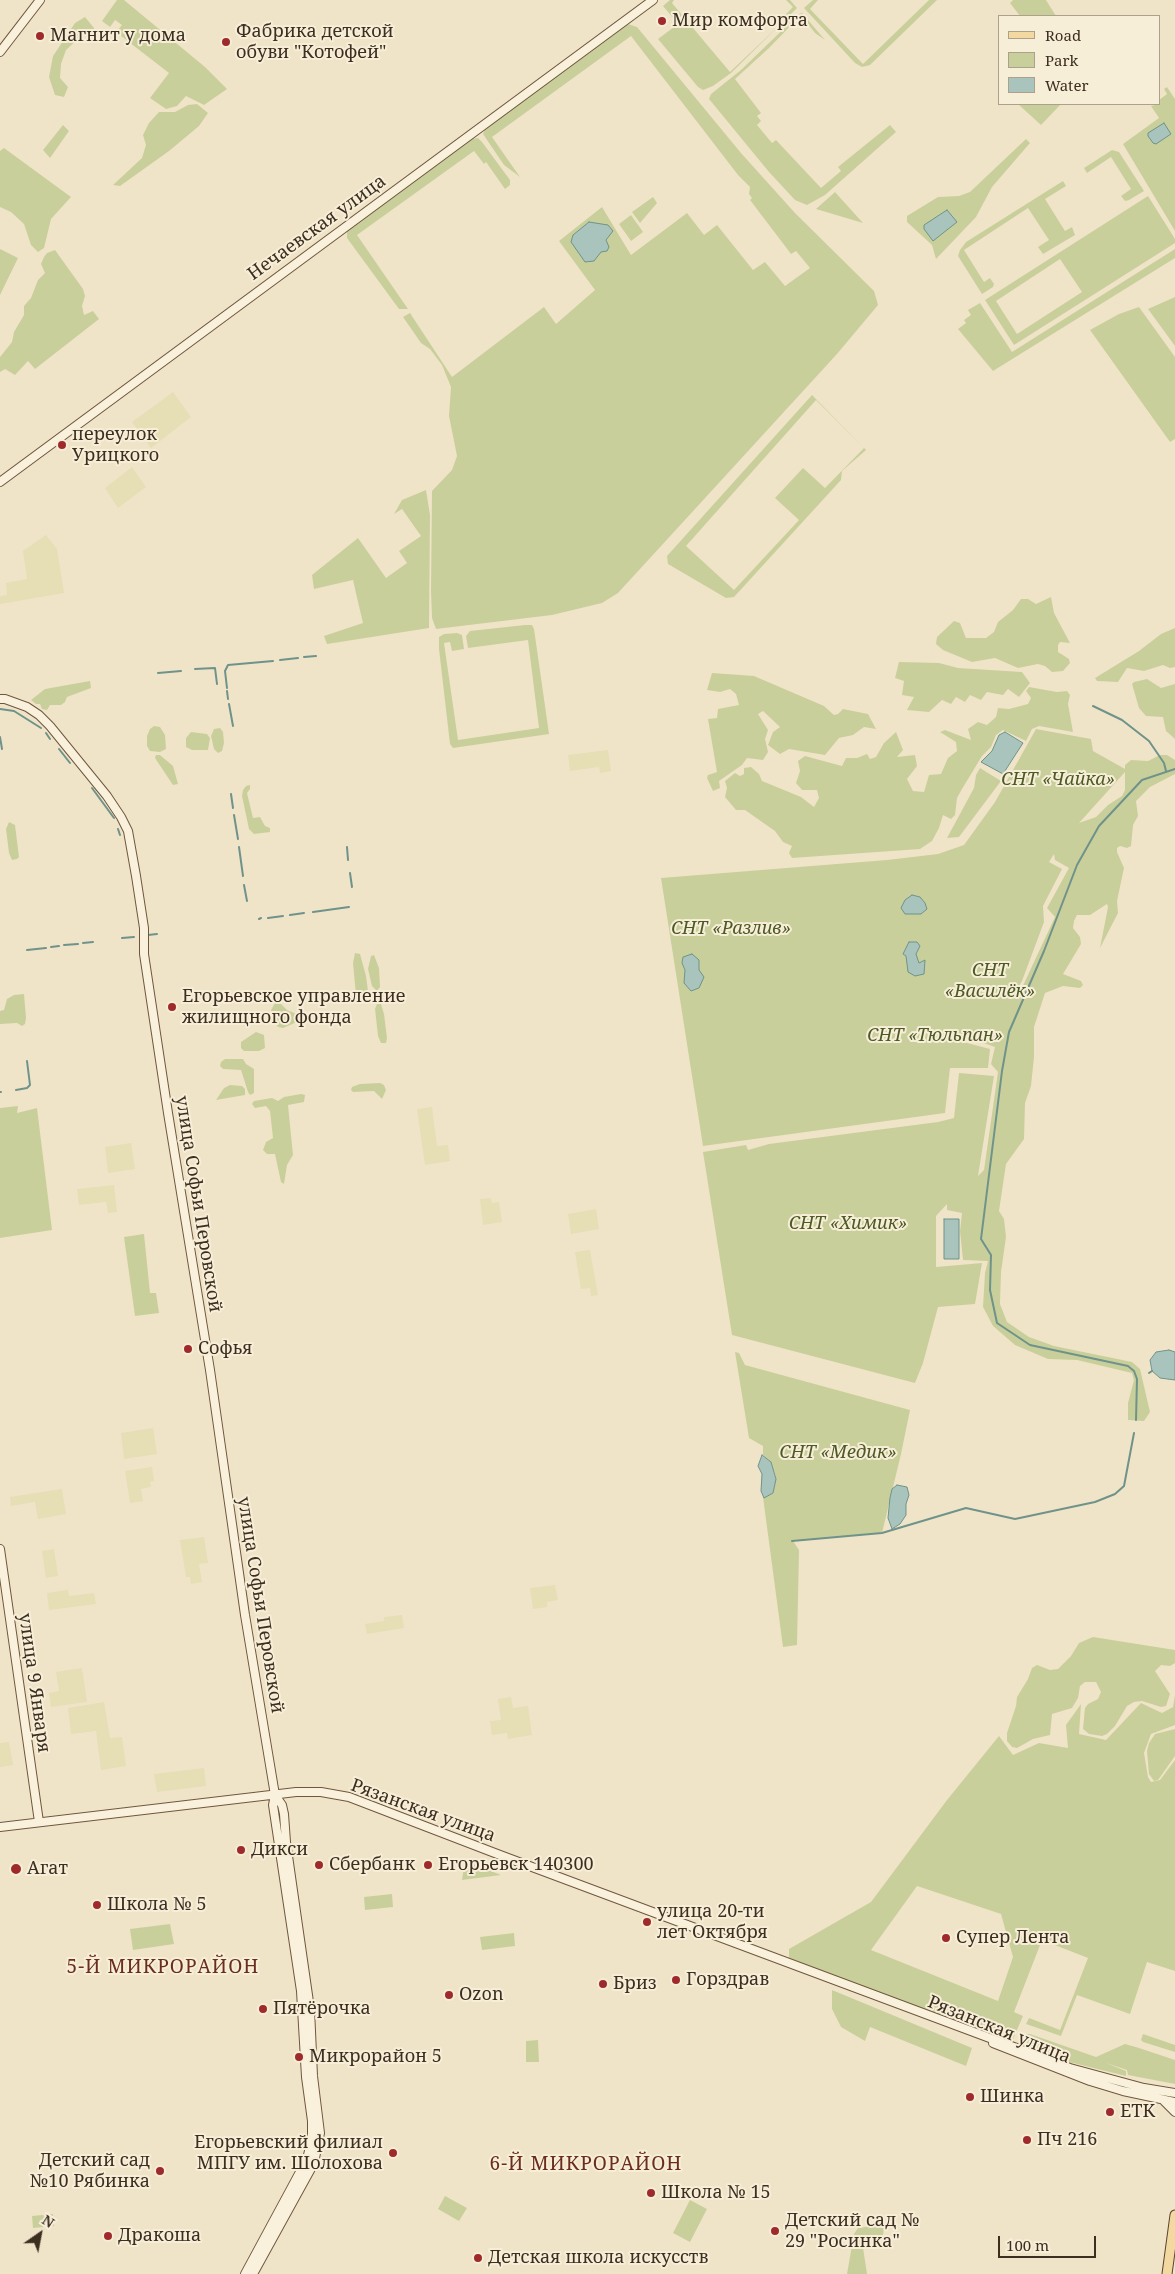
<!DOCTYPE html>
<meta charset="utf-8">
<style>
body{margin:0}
#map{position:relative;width:1175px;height:2274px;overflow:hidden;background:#f0e4c8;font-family:"Noto Serif",serif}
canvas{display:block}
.legend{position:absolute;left:998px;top:15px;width:162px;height:90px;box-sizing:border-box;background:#f7eed8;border:1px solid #ada18e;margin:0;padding:6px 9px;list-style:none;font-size:15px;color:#3d2e20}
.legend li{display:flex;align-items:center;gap:10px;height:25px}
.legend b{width:25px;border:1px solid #ada18e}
.north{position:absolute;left:15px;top:2209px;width:50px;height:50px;-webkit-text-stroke:4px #f7eed8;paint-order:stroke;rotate:33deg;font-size:14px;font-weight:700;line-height:20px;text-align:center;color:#3d2e20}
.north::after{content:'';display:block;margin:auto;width:18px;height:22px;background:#3d2e20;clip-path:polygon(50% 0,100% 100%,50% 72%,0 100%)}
.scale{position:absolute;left:998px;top:2236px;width:98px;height:22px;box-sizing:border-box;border:2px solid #3d2e20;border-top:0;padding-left:6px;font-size:15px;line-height:18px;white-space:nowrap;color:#3d2e20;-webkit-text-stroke:4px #f7eed8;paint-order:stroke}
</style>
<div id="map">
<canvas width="1175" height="2274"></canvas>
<ul class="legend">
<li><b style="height:6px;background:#f3d9a0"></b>Road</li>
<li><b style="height:14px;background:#c9cf9b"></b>Park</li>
<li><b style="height:14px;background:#a9c4bc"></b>Water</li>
</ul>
<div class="north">N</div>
<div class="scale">100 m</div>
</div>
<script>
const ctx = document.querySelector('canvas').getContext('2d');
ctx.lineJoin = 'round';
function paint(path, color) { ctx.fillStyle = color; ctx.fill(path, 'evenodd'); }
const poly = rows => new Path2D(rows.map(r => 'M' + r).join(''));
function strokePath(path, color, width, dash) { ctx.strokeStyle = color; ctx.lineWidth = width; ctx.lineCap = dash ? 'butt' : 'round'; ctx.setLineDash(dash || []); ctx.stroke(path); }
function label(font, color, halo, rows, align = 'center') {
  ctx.font = font + ' "Noto Serif",serif'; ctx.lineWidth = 4; ctx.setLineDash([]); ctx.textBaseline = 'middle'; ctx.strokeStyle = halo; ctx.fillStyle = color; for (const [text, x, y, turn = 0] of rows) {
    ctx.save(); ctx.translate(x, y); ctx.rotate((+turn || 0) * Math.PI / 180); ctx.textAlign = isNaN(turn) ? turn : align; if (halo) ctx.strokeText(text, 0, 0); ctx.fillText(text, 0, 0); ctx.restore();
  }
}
const farmland = poly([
 [173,392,191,417,151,448,132,422],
 [132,467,146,487,118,508,105,488],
 [46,535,57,549,64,593,0,604,0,596,7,595,6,583,27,579,23,551],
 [608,750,611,771,600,773,599,767,570,771,568,755],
 [432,1107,437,1146,448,1145,450,1161,425,1165,417,1109],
 [131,1143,135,1169,108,1173,105,1147],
 [114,1185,117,1212,108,1213,106,1202,79,1205,77,1189],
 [491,1198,492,1203,499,1202,502,1222,483,1225,480,1199],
 [596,1209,599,1229,571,1234,568,1214],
 [590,1250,598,1295,591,1296,590,1288,581,1289,575,1252],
 [153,1428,157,1454,124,1459,121,1433],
 [152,1467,154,1481,150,1482,151,1487,141,1489,143,1501,130,1503,125,1471],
 [62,1489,66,1514,38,1519,35,1502,11,1506,10,1497],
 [204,1537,208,1563,199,1564,202,1582,191,1584,190,1577,186,1577,180,1540],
 [54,1549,58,1576,46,1578,42,1551],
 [555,1585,558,1600,547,1602,547,1607,533,1609,530,1588],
 [68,1590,69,1596,94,1593,96,1604,49,1610,47,1593],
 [402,1615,404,1628,367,1634,365,1624,384,1621,384,1617],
 [82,1668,87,1702,51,1707,49,1693,59,1691,56,1672],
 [511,1697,513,1708,528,1706,532,1735,508,1739,507,1733,492,1735,490,1721,501,1720,498,1699],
 [104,1702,110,1738,122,1737,126,1766,101,1770,96,1731,71,1734,68,1708],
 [9,1742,13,1765,0,1767,0,1743],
 [204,1768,206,1786,157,1792,154,1774]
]);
const green = poly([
 [117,0,124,0,205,67,227,89,204,105,186,96,177,106,166,109,150,98,169,73,116,32,122,25,115,20,110,27,102,21],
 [670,0,674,0,672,3,730,72,785,20,783,17,793,7,786,0,790,0,797,8,731,73,713,86,703,90,698,87,658,39,678,24,663,6],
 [813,0,818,0,810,9,863,64,929,0,937,0,870,65,862,67,855,63,804,8],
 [1013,0,1046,0,1056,16,1020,16,1010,3],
 [802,13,825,40,815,33,801,15,769,48,735,79,761,113,757,116,761,121,757,125,772,143,776,140,821,188,841,171,838,167,890,125,896,132,825,195,807,205,795,200,769,172,709,99,711,94,741,70,799,14],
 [85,17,94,28,93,32,80,37,66,50,61,64,60,78,68,87,64,97,55,95,49,77,53,56,75,23],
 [628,24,637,27,741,153,795,213,874,291,878,305,837,354,618,593,602,603,552,615,436,629,432,618,431,591,432,491,452,470,457,456,449,416,451,387,442,365,430,349,421,343,403,317,410,313,452,377,544,307,556,324,595,290,559,241,602,207,631,255,687,213,704,235,717,225,753,270,765,262,785,286,810,268,796,251,791,254,785,246,750,200,752,198,749,194,750,187,738,175,631,36,492,137,520,177,504,165,483,134,485,129],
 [1167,87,1175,99,1175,231,1123,144,1159,118,1151,106,1159,104,1159,100,1167,94,1164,89],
 [197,104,208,113,199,126,169,151,120,186,113,185,142,158,146,145,143,135,149,123,159,112,175,112,188,105],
 [1018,104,1061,104,1041,125],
 [63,125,69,131,50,158,43,150],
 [478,138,482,142,510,180,510,185,505,189,486,162,484,164,474,151,357,235,408,309,399,309,347,238,347,230,471,139],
 [1026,139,1030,143,992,187,976,217,936,259,932,245,907,222,907,216,938,197,959,196,970,192],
 [4,148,71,197,51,219,44,248,38,252,31,245,24,224,11,212,0,207,0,151],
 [1112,150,1119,152,1144,191,1129,200,1125,201,1121,196,1131,189,1111,157,1087,173,1084,168],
 [1063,181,1066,186,1045,199,1065,231,1072,227,1075,235,1043,254,1038,247,1049,240,1028,208,964,250,984,282,990,278,994,284,993,287,982,294,958,256,960,250,966,242],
 [835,192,863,223,816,209],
 [1148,196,1175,239,1175,243,1014,345,985,300],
 [1060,259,1082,292,1017,334,996,301],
 [653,197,657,203,640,223,632,212],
 [631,215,643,232,631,241,619,224],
 [0,249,18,258,0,295],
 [1175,249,1175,258,993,371,958,329,966,323,964,320,971,315,968,310,980,303,1012,352],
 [55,250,83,289,85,296,82,306,84,315,93,311,99,319,35,369,28,361,15,375,5,369,0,372,0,357,12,342,14,332,24,315,24,306,31,298,38,280,45,273,41,264,44,257,47,253],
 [1175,297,1175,346,1148,309],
 [1139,307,1175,357,1175,439,1170,442,1090,330,1119,314],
 [812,395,866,450,842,471,841,480,734,597,726,598,668,564,667,556],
 [816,400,864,448,825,488,803,468,775,498,799,520,734,590,686,546],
 [426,490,430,515,429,628,327,644,324,636,363,623,358,602,353,580,314,589,312,575,358,538,386,578,407,563,399,551,421,536,402,509,394,514,402,500],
 [1051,597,1054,613,1070,643,1060,642,1058,645,1058,652,1069,659,1070,663,1063,671,1052,672,1045,666,1038,664,1018,668,995,658,972,662,943,650,936,644,937,637,954,621,960,623,966,638,986,638,994,632,998,622,1013,610,1021,599,1028,599,1036,604],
 [525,625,532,625,534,629,549,734,453,748,450,744,439,649,439,637,444,634,457,633,462,635,464,649,452,651,450,642,444,643,458,740,539,728,528,640,468,648,466,636,470,631],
 [1175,628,1175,667,1170,668,1163,665,1144,671,1127,668,1118,682,1097,681,1095,678,1139,651,1161,634],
 [899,662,939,663,958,668,1022,672,1030,683,1019,697,1008,689,1003,695,987,692,981,700,970,695,965,702,956,697,951,704,942,700,929,712,907,710,914,697,902,695,904,681,895,678],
 [712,673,754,676,824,706,834,715,838,714,843,709,868,714,876,729,864,727,853,735,839,738,825,755,789,749,780,754,768,745,773,732,780,727,763,711,758,714,768,730,765,739,768,752,763,760,747,758,742,765,719,781,720,788,713,791,707,778,708,775,717,772,708,719,717,718,718,709,739,705,736,694,730,689,720,692,707,690],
 [1147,679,1161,688,1175,684,1175,739,1166,731,1163,717,1146,716,1139,708,1132,684,1134,682],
 [90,681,91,688,67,697,65,702,61,705,50,705,47,710,42,709,40,704,36,704,31,700,45,689],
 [1029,687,1057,692,1067,691,1070,695,1068,704,1073,732,1039,726,1032,729,1026,741,1003,730,996,735,991,747,982,756,962,789,957,798,955,815,951,819,943,815,939,828,932,841,920,849,792,858,789,853,792,846,783,842,775,831,745,810,736,810,725,797,727,788,725,781,735,773,740,776,744,774,744,768,751,767,759,774,762,781,801,797,814,807,819,798,817,790,802,790,796,783,800,771,798,761,805,756,842,766,846,758,857,758,867,754,870,759,876,757,884,743,896,732,903,750,897,757,915,755,917,766,907,779,913,791,924,792,929,775,941,774,948,758,957,751,956,742,940,732,945,730,971,740,968,729,978,722,987,725,996,717,998,708,1009,709,1028,704,1031,698,1026,691],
 [154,726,160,727,165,735,166,749,160,752,150,751,147,746,147,736,150,729],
 [220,728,223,732,224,743,222,751,218,753,214,749,211,736,214,729],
 [1036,729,1091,739,1093,751,1125,769,1125,765,1131,760,1148,761,1160,755,1167,755,1175,760,1175,774,1150,787,1136,801,1138,816,1133,825,1131,846,1127,848,1120,846,1117,848,1117,852,1124,868,1117,901,1118,913,1100,948,1108,907,1107,904,1090,915,1077,915,1074,921,1073,928,1080,937,1081,944,1063,974,1081,981,1083,985,1080,988,1063,986,1045,993,1034,1027,1034,1057,1031,1086,1025,1103,1024,1139,1006,1164,999,1211,1004,1219,1006,1237,1001,1272,1000,1304,1007,1322,1029,1337,1054,1346,1132,1362,1140,1369,1150,1412,1144,1421,1128,1420,1128,1403,1134,1380,1132,1373,1077,1360,1048,1359,1015,1345,993,1326,983,1307,985,1273,988,1261,963,1260,960,1231,962,1213,947,1210,947,1204,936,1216,936,1267,982,1263,975,1304,938,1307,923,1363,915,1383,732,1335,703,1152,746,1145,748,1150,769,1144,938,1122,954,1118,959,1073,994,1076,978,1176,984,1170,998,1072,991,1064,995,1047,967,1037,966,1034,963,1042,990,1049,988,1068,950,1068,945,1113,703,1146,661,878,887,860,938,854,964,845,995,802],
 [1125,772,1125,790,1122,796,1108,805,1096,817,1079,823],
 [1054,854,1055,860,1069,868,1047,908,1055,917,1020,992,1012,998,1022,981,1044,922,1043,906,1062,869,1049,862],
 [191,732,207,734,210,738,208,750,192,750,186,747,186,738],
 [156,755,160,755,173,766,178,784,173,785,155,758],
 [980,768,1001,781,959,837,947,838,974,788,976,775],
 [250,785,250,789,247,793,253,818,260,817,265,826,270,828,270,832,254,834,249,829,242,796,243,790,246,786],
 [9,822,15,825,19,857,17,859,12,860,9,853,6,829],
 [355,953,360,954,366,976,368,991,366,996,362,998,356,995,353,963],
 [374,955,379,968,380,987,377,991,372,986,368,969,371,956],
 [24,994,26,1018,25,1024,22,1026,17,1023,0,1024,0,1011,4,1010,7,999,14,995],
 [275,1003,281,1004,287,1010,299,1015,297,1022,283,1028,278,1027,273,1020,271,1010],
 [377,1004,381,1004,384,1014,387,1038,386,1043,381,1043,378,1036,375,1009],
 [256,1032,264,1035,265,1048,259,1051,244,1051,241,1048,241,1042],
 [225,1059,243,1059,246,1064,254,1069,254,1093,250,1095,248,1092,241,1070,223,1069,220,1066,221,1062],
 [380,1083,384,1085,386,1090,382,1099,374,1091,353,1092,351,1090,352,1087,360,1084],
 [230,1085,242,1086,245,1089,245,1095,216,1100,224,1088],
 [301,1094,305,1095,304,1102,288,1105,293,1155,287,1165,284,1184,281,1182,275,1154,267,1154,263,1150,266,1142,273,1138,270,1111,266,1106,255,1108,252,1104,254,1101,272,1098,278,1101,284,1097],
 [18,1106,17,1113,37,1108,52,1230,0,1238,0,1108],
 [144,1234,150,1293,156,1293,159,1313,135,1316,124,1237],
 [735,1352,739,1353,745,1365,910,1410,901,1454,882,1533,793,1541,799,1550,797,1645,783,1647,763,1497,773,1493,776,1477,771,1462,763,1455,763,1446,749,1438],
 [1093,1637,1175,1650,1175,1663,1170,1666,1161,1665,1155,1671,1170,1694,1166,1706,1161,1707,1142,1701,1134,1702,1127,1706,1115,1726,1107,1734,1102,1736,1089,1734,1083,1729,1085,1708,1088,1704,1098,1699,1101,1692,1096,1682,1085,1682,1080,1686,1078,1698,1072,1708,1052,1714,1050,1735,1033,1739,1017,1748,1012,1747,1007,1741,1007,1733,1016,1706,1017,1697,1028,1679,1032,1668,1037,1665,1050,1670,1058,1669,1071,1656,1079,1643],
 [1175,1695,1175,1725,1151,1734,1144,1753,1148,1777,1151,1782,1160,1780,1175,1760,1175,1971,1147,1962,1130,2014,1077,1995,1061,2036,1026,2024,1029,2018,1060,2030,1088,1958,1042,1940,1014,2012,1023,2016,1013,2039,1007,2042,789,1958,789,1949,871,1902,947,1800,999,1736,1013,1755,1039,1743,1068,1748,1066,1725,1081,1704,1079,1734,1106,1740,1141,1703,1162,1713,1173,1707],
 [917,1886,1001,1914,1013,1957,998,2001,871,1950],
 [1175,1729,1175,1756,1158,1780,1154,1781,1149,1774,1147,1751,1149,1743,1155,1734],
 [465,1861,501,1875,462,1880],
 [392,1894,393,1907,365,1910,364,1897],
 [170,1924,174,1944,133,1950,130,1929],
 [514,1933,515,1946,482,1950,480,1937],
 [832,1990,972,2048,966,2066,870,2027,865,2041,841,2027,832,2009],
 [1025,2034,1030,2034,1096,2057,1125,2044,1139,2048,1175,2060,1175,2084,1128,2075,1127,2070,1106,2063,1126,2071,1126,2076,1069,2062,1024,2044,1021,2040],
 [1143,2034,1175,2045,1175,2052,1143,2042,1141,2040],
 [538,2040,539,2062,526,2062,526,2041],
 [445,2196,467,2208,459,2221,438,2209],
 [690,2200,707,2209,690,2242,673,2233],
 [53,2214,54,2226,33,2228,32,2216],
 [878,2225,884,2228,883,2235,863,2238,862,2241,867,2274,847,2274,854,2234,858,2228]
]);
const water = poly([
 [1164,123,1171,134,1156,144,1153,143,1148,136,1148,133,1164,123],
 [947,210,957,222,933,241,924,229,924,225,947,210],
 [589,222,608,225,613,231,606,240,609,247,607,251,601,252,594,261,585,262,571,242,573,235,589,222],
 [1005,732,1023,743,1003,774,981,762,992,751,999,735,1005,732],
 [912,895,920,897,925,903,927,909,921,914,905,914,901,908,905,900,912,895],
 [909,942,917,942,920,946,916,954,919,963,925,960,924,974,915,976,908,972,906,956,903,954,909,942],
 [692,954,699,960,699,970,704,977,699,988,691,991,684,983,685,970,682,963,683,957,692,954],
 [944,1219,959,1219,959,1259,944,1259,944,1219],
 [1169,1350,1175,1352,1175,1380,1160,1378,1152,1371,1150,1360,1156,1352,1169,1350],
 [762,1455,771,1462,776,1479,773,1493,764,1498,761,1491,762,1474,758,1466,762,1455],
 [897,1485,907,1487,909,1495,906,1504,906,1515,900,1524,892,1529,888,1518,890,1498,892,1489,897,1485]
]);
const stream = poly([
 [304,657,316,656],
 [280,660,298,658],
 [195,669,215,668,217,684],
 [158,673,181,671],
 [227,688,225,671,228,665,273,661],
 [227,691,228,699],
 [229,704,233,726],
 [1093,706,1122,720,1149,741,1164,763,1166,771],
 [0,709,14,711,41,728],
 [46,733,50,739],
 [0,737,2,749],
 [59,749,70,763],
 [92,788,114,818],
 [231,794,233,808],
 [234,815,238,839],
 [118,829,120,835],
 [239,847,243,876],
 [347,847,348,860],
 [350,873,352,887],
 [244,885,247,901],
 [313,912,349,907],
 [290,915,304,913],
 [268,918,283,916],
 [259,919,261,918],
 [148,935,157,934],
 [122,938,134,937],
 [83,943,93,942],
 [64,945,78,944],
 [51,947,59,946],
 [27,950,46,948],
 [16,1090,27,1088,30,1085,27,1061],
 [0,1092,1,1092],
 [1149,1373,1152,1371],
 [1136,1420,1137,1379,1134,1371,1128,1366,1030,1345,997,1323,990,1290,991,1255,981,1239,1002,1071,1009,1032,1044,951,1077,865,1099,826,1142,780,1175,769],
 [792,1541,882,1533,966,1508,1015,1519,1095,1502,1115,1494,1124,1486,1134,1433]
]);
const secondary = poly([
 [0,52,40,0],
 [0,482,653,0],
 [0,699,5,699,27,707,39,715,50,726,107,796,121,817,128,831,136,876,144,928,144,954,168,1113,210,1370,245,1615,275,1795,273,1805,301,1991,306,2077,312,2121,312,2139,307,2159,245,2274],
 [0,1549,39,1822],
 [0,1827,296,1792,321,1792,349,1797,500,1855,1070,2068,1144,2088,1175,2093],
 [993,2043,1090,2081,1123,2091,1175,2102],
 [1164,2101,1175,2112],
 [253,2274,314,2163,320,2133,313,2076,310,2009,286,1842,284,1814,282,1805,275,1795]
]);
const primary = poly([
 [1167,2274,1175,2215]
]);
const markers = [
 [662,21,5,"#9e2a2b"],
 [40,36,5,"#9e2a2b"],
 [226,42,5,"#9e2a2b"],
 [62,445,5,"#9e2a2b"],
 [172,1007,5,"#9e2a2b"],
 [188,1349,5,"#9e2a2b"],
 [241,1850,5,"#9e2a2b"],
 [319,1865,5,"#9e2a2b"],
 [428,1865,5,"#9e2a2b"],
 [16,1869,6,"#9e2a2b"],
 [97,1905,5,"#9e2a2b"],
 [647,1922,5,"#9e2a2b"],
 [946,1938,5,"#9e2a2b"],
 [676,1980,5,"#9e2a2b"],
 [603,1984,5,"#9e2a2b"],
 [449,1995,5,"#9e2a2b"],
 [263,2009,5,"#9e2a2b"],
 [299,2057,5,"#9e2a2b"],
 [970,2097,5,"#9e2a2b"],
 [1110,2112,5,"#9e2a2b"],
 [1027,2140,5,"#9e2a2b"],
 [393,2153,5,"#9e2a2b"],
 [160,2171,5,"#9e2a2b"],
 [651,2193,5,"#9e2a2b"],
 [775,2231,5,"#9e2a2b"],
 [108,2236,5,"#9e2a2b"],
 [478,2258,5,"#9e2a2b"]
];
const poiNames = [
 ["Мир комфорта",672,21],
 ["Фабрика детской",236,32],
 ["обуви \"Котофей\"",236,53],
 ["Магнит у дома",50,36],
 ["переулок",72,435],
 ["Урицкого",72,456],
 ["Егорьевское управление",182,997],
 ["жилищного фонда",182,1018],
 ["Софья",198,1349],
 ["Дикси",251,1850],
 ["Сбербанк",329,1865],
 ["Егорьевск 140300",438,1865],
 ["Агат",27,1869],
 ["Школа № 5",107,1905],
 ["улица 20-ти",657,1912],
 ["лет Октября",657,1933],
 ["Супер Лента",956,1938],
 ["Горздрав",686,1980],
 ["Бриз",613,1984],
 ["Ozon",459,1995],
 ["Пятёрочка",273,2009],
 ["Микрорайон 5",309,2057],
 ["Шинка",980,2097],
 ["ЕТК",1120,2112],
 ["Пч 216",1037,2140],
 ["Егорьевский филиал",383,2143,"right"],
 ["МПГУ им. Шолохова",383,2164,"right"],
 ["Детский сад",150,2161,"right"],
 ["№10 Рябинка",150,2182,"right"],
 ["Школа № 15",661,2193],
 ["Детский сад №",785,2221],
 ["29 \"Росинка\"",785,2242],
 ["Дракоша",118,2236],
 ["Детская школа искусств",488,2258]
];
const streetNames = [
 ["Нечаевская улица",317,228,-36],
 ["улица Софьи Перовской",198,1204,81],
 ["улица Софьи Перовской",260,1605,81],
 ["улица 9 Января",34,1683,82],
 ["Рязанская улица",423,1811,20],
 ["Рязанская улица",999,2030,22]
];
const parkNames = [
 ["СНТ «Чайка»",1058,780],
 ["СНТ «Разлив»",731,929],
 ["СНТ",990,971],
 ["«Василёк»",990,992],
 ["СНТ «Тюльпан»",935,1036],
 ["СНТ «Химик»",848,1224],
 ["СНТ «Медик»",838,1453]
];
const neighbourhoodNames = [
 ["5-Й МИКРОРАЙОН",163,1968],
 ["6-Й МИКРОРАЙОН",586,2165]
];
paint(farmland, '#e6deb5');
paint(green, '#c9cf9b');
paint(water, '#a9c4bc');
strokePath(water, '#6f938a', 1);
strokePath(stream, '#6f938a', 2);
strokePath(secondary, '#6f573f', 10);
strokePath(primary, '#5b4430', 11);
strokePath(secondary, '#faf1dc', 8);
strokePath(primary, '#f3d9a0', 9);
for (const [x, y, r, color] of markers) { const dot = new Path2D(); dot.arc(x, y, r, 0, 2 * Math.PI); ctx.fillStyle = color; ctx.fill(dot); strokePath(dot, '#f7eed8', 2); }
label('18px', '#3d2e20', '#f7eed8', poiNames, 'left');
label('18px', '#3d2e20', '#f7eed8', streetNames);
label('italic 18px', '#4d5a26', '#f7eed8', parkNames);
ctx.letterSpacing = '1px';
label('19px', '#6b2e1e', '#f7eed8', neighbourhoodNames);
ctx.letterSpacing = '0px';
</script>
